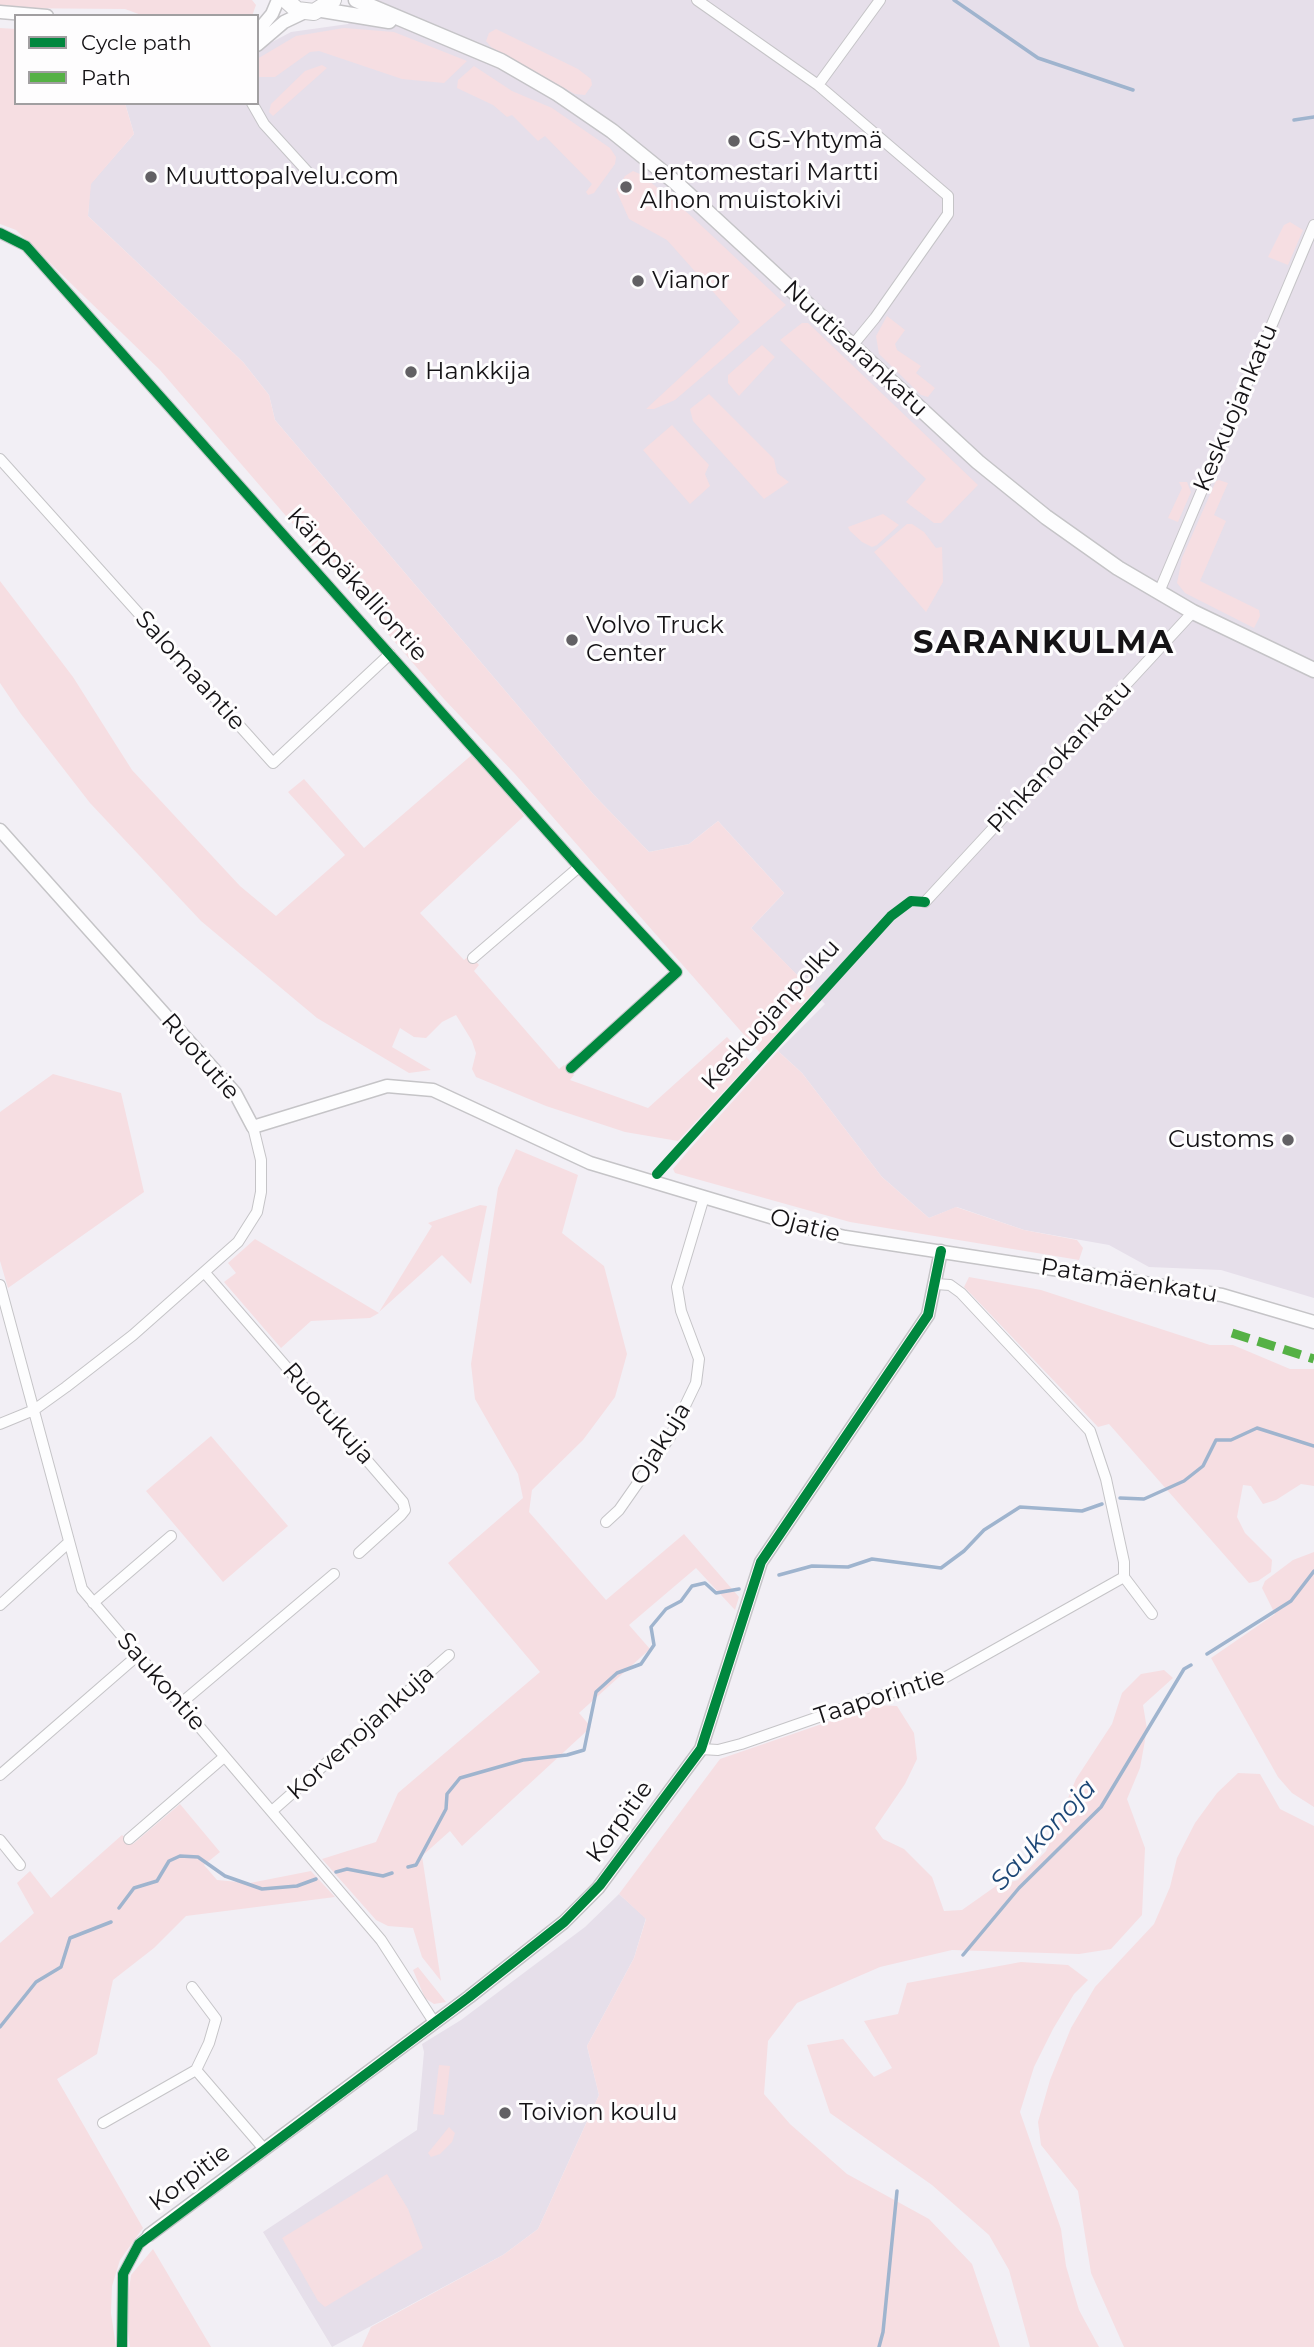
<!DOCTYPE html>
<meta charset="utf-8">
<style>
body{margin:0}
#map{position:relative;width:1314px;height:2347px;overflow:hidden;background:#f2eff5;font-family:Montserrat,sans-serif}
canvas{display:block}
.legend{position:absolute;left:14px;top:14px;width:245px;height:91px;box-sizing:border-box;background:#fefdfe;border:2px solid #a19fa1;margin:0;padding:9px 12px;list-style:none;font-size:21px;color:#151316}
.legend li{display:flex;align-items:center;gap:14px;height:35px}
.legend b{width:35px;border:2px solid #a19fa1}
</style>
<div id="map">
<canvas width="1314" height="2347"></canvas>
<ul class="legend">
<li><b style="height:9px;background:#00873e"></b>Cycle path</li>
<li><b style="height:9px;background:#55b145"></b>Path</li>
</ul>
</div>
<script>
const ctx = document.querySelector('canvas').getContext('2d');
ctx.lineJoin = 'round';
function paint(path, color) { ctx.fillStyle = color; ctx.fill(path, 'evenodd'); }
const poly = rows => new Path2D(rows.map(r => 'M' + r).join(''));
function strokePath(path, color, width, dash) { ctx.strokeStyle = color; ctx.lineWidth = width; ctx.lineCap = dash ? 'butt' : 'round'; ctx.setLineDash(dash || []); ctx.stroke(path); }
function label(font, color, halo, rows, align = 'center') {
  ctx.font = font + ' Montserrat,sans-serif'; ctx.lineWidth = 6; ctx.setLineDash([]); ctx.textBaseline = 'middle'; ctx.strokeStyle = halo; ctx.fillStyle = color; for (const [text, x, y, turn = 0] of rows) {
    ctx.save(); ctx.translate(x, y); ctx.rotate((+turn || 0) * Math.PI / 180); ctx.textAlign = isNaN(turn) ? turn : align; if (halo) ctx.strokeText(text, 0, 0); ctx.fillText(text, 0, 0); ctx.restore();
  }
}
const built = poly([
 [364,0,1314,0,1314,1298,1221,1270,1149,1267,1109,1245,1024,1230,957,1207,929,1218,882,1177,802,1073,778,1051,825,1004,751,928,784,893,718,821,689,844,649,852,593,794,275,420,269,395,243,362,88,216,90,184,134,134,125,103,257,103,257,50,291,32,348,24],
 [619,1894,646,1918,634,1958,587,2046,599,2095,538,2229,503,2255,332,2347,263,2232,417,2130,424,2052,422,2044,461,2020,585,1927]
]);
const green = poly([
 [0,0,252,0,256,5,252,16,144,16,125,9,0,8],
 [0,28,16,29,16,103,125,103,134,134,91,184,88,216,243,362,269,395,275,420,593,794,649,852,689,844,718,821,784,893,751,928,814,992,760,1053,515,774,444,699,160,370,16,230,0,224],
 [344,28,394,32,467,61,444,83,402,79,319,51,310,52,275,77,257,77,257,59,296,36],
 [496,29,578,69,591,79,592,85,585,95,575,94,491,47,486,41,489,33],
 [322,65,327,68,273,116,269,112,271,104,305,71],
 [474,66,512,91,552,108,610,148,616,157,615,164,594,193,588,195,586,192,592,184,545,136,538,141,512,115,507,117,493,105,457,88,458,80],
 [633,171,642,175,690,215,786,305,675,400,654,409,646,409,740,322,667,240,629,219,616,190,625,176],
 [1290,222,1303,230,1288,265,1268,257,1284,225],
 [887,316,905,330,895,344,897,350,921,366,916,373,935,388,928,397,921,395,879,354,876,336],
 [802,323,808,323,978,485,941,523,934,523,906,502,926,479,780,340],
 [762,345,775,357,739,396,728,383,728,375],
 [709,394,774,459,777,473,789,482,764,499,693,421,690,409],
 [672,425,709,465,705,474,710,486,690,504,643,450],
 [1219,480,1228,483,1214,515,1226,521,1200,581,1259,610,1260,616,1254,628,1185,593,1177,583,1182,558,1216,481],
 [1179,482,1187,482,1191,492,1178,522,1168,518,1182,488],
 [883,514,899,525,877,545,872,547,862,542,850,531,848,527],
 [907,524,912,524,924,532,936,548,942,547,943,582,926,612,874,552],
 [0,581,73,677,132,770,240,886,276,916,345,855,288,792,304,779,364,848,474,753,524,816,420,913,464,960,470,955,479,965,474,971,559,1069,564,1065,574,1075,570,1080,648,1108,727,1037,751,1062,678,1141,625,1132,546,1106,476,1077,472,1069,476,1053,472,1041,456,1015,442,1022,426,1038,414,1037,400,1028,392,1047,431,1070,409,1073,317,1018,201,921,90,803,21,714,0,683],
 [778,1051,802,1073,882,1177,929,1218,956,1207,1024,1230,1077,1240,1083,1248,1079,1260,850,1222,675,1173,673,1169,689,1150],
 [53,1074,121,1093,144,1192,8,1288,0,1261,0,1112],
 [516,1149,578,1175,562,1233,604,1266,627,1354,615,1397,583,1440,532,1490,529,1512,606,1600,684,1534,739,1597,735,1610,696,1568,629,1625,650,1649,579,1713,591,1727,462,1846,450,1831,422,1856,441,1981,422,1957,413,1928,388,1926,376,1920,322,1859,376,1842,398,1793,540,1672,448,1563,523,1498,518,1474,475,1399,471,1364,498,1188],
 [480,1205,487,1206,471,1284,442,1255,379,1312,432,1226,428,1223],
 [255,1239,379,1313,370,1318,311,1321,281,1348,224,1282,236,1273,228,1263],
 [969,1277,1041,1290,1210,1345,1233,1345,1290,1369,1314,1369,1314,1486,1301,1484,1276,1500,1263,1504,1251,1486,1243,1485,1237,1517,1245,1533,1272,1560,1271,1572,1258,1581,1249,1583,1109,1424,1098,1427,972,1295,964,1287],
 [211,1436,288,1526,223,1582,146,1491],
 [1314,1552,1314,1807,1292,1793,1278,1777,1211,1658,1275,1614,1262,1588,1265,1581,1293,1560],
 [1164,1670,1173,1678,1143,1705,1147,1729,1140,1768,1127,1799,1145,1848,1142,1915,1111,1949,1079,1954,952,1950,880,1967,797,2003,768,2041,764,2094,790,2124,847,2174,929,2219,972,2264,1000,2347,362,2347,371,2327,503,2255,538,2229,599,2095,587,2046,634,1958,646,1919,619,1894,720,1759,877,1705,897,1706,914,1733,917,1759,905,1784,875,1828,883,1839,904,1849,932,1877,944,1911,962,1910,996,1886,1018,1880,1046,1851,1076,1779,1112,1724,1122,1693,1141,1674],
 [1238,1773,1260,1774,1280,1809,1314,1826,1314,2347,1124,2347,1091,2273,1078,2191,1041,2145,1038,2122,1050,2080,1071,2028,1095,1987,1154,1924,1170,1887,1177,1858,1195,1823,1217,1793],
 [180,1804,220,1852,204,1865,217,1880,250,1883,311,1871,335,1897,186,1916,154,1948,113,1980,97,2054,57,2079,143,2228,120,2260,112,2286,111,2313,116,2347,0,2347,0,1943,34,1913,17,1883,30,1871,51,1898,122,1835,133,1844],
 [1021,1962,1068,1965,1088,1980,1074,1994,1053,2029,1034,2067,1020,2112,1061,2229,1066,2266,1079,2310,1099,2347,1030,2347,1009,2270,989,2235,932,2185,830,2113,807,2045,843,2039,874,2077,892,2068,864,2021,898,2014,907,1983],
 [418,1967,446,2002,434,2004,425,1998,413,1970],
 [439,2065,450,2066,444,2115,433,2114],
 [449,2127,455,2133,452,2142,440,2154,431,2157,428,2153],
 [387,2174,408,2209,423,2248,325,2307,318,2301,282,2238],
 [153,2249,211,2347,130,2347,126,2313,131,2275]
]);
const stream = poly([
 [954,0,1038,58,1133,90],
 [1294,120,1314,117],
 [1120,1498,1144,1499,1184,1481,1203,1466,1216,1440,1231,1440,1257,1428,1314,1446],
 [779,1575,812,1566,848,1567,872,1559,941,1568,964,1551,984,1530,1020,1507,1082,1511,1102,1504],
 [1207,1654,1291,1601,1314,1571],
 [408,1867,416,1865,446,1809,447,1794,460,1778,523,1760,567,1755,584,1750,596,1692,617,1673,641,1664,654,1645,651,1627,666,1609,681,1601,692,1586,705,1583,716,1593,739,1589],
 [336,1872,347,1869,383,1876,392,1873],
 [119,1908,134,1888,157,1881,169,1861,180,1856,198,1857,225,1876,262,1889,297,1886,316,1879],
 [963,1955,1019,1888,1101,1807,1184,1669,1191,1665],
 [0,2027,36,1982,61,1967,70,1938,111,1922],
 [879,2347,883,2332,897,2191]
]);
const minor = poly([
 [697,0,818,85,948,196,948,214,875,318,852,346],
 [818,85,880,0],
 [252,103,264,124,315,180],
 [0,233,26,246,579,867,677,972,571,1068],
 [0,459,273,763,390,654],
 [1159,592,1314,225],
 [925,902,1193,612],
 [473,958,579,867],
 [205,1273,403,1502,405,1510,401,1515,359,1553],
 [936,1284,950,1285,961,1293,1090,1431,1106,1479,1124,1562,1124,1577,1152,1614],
 [0,1285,82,1589,381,1940,434,2022],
 [0,1424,34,1410,66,1387,133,1335,238,1242,257,1212,261,1192,261,1160,253,1127],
 [606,1522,619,1510,670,1437,696,1383,699,1359,681,1311,677,1287,704,1197],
 [93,1603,171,1536],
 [0,1605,67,1544],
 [180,1704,334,1574],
 [701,1749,718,1750,741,1744,873,1698,946,1677,1124,1577],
 [0,1775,137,1656],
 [272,1811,449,1655],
 [129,1839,224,1757],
 [0,1840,20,1865],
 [192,1987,216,2019,209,2043,196,2070],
 [103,2123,196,2070,264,2149],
 [122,2347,123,2274,139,2244,149,2235]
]);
const tertiary = poly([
 [0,12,47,16],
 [257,32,272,14,278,0],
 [257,45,284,22,305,12],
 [0,830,235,1093,253,1127,387,1086,433,1090,590,1163,804,1227,845,1237,1222,1295,1314,1322],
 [149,2235,469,1997,564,1922,598,1888,701,1749,761,1562,928,1315,941,1251]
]);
const secondary = poly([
 [356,0,501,61,558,94,612,131,675,182,978,462,1046,517,1118,568,1193,612,1314,670],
 [322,10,389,21]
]);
const primary = poly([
 [286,0,297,10,314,12,333,0]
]);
const quiet = poly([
 [1232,1333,1314,1359]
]);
const cycleway = poly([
 [0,233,26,246,579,867,677,972,571,1068],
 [657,1174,891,916,911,901,925,902],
 [122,2347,123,2274,139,2244,469,1997,564,1922,600,1885,701,1749,761,1562,928,1315,941,1251]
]);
const markers = [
 [734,141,7,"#626064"],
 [151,177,7,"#626064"],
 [626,187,7,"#626064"],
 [638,281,7,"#626064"],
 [411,372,7,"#626064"],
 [572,640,7,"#626064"],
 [1288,1140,7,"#626064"],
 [505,2113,7,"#626064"]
];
const poiNames = [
 ["GS-Yhtymä",748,141],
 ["Lentomestari Martti",640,173],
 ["Alhon muistokivi",640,201],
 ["Muuttopalvelu.com",165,177],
 ["Vianor",652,281],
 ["Hankkija",425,372],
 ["Volvo Truck",586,626],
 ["Center",586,654],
 ["Customs",1274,1140,"right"],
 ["Toivion koulu",519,2113]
];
const streetNames = [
 ["Nuutisarankatu",855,349,43],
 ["Keskuojankatu",1236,408,-67],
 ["Kärppäkalliontie",357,585,48],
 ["Salomaantie",190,671,48],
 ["Pihkanokankatu",1060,757,-47],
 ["Keskuojanpolku",771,1015,-48],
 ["Ruotutie",200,1057,49],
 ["Ojatie",805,1226,15],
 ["Patamäenkatu",1129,1281,9],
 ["Ruotukuja",328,1414,49],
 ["Ojakuja",661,1444,-58],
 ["Saukontie",161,1682,49],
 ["Taaporintie",880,1697,-18],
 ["Korvenojankuja",361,1733,-42],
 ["Korpitie",620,1822,-54],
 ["Korpitie",190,2178,-37]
];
const waterNames = [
 ["Saukonoja",1044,1835,-47]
];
const districtNames = [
 ["SARANKULMA",1044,644]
];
paint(built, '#e6dfea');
paint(green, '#f6dee2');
strokePath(stream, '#9fb4ce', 3.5);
strokePath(minor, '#c5c4c7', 12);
strokePath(tertiary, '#c5c4c7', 15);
strokePath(secondary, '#c5c4c7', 17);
strokePath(primary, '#c5c4c7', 18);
strokePath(minor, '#fdfdfe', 10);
strokePath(tertiary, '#fdfdfe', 12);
strokePath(secondary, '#fdfdfe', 14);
strokePath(primary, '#fdfdfe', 16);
strokePath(quiet, '#55b145', 9, [18, 9]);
strokePath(cycleway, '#00873e', 10);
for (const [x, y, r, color] of markers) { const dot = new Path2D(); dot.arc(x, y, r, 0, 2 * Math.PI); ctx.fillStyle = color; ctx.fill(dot); strokePath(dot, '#fefdfe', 2.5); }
label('24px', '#151316', '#fefdfe', poiNames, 'left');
label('24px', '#151316', '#fefdfe', streetNames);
label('italic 26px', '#1d4776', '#fefdfe', waterNames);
ctx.letterSpacing = '2px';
label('bold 32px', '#151316', '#fefdfe', districtNames);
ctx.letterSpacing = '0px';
</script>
